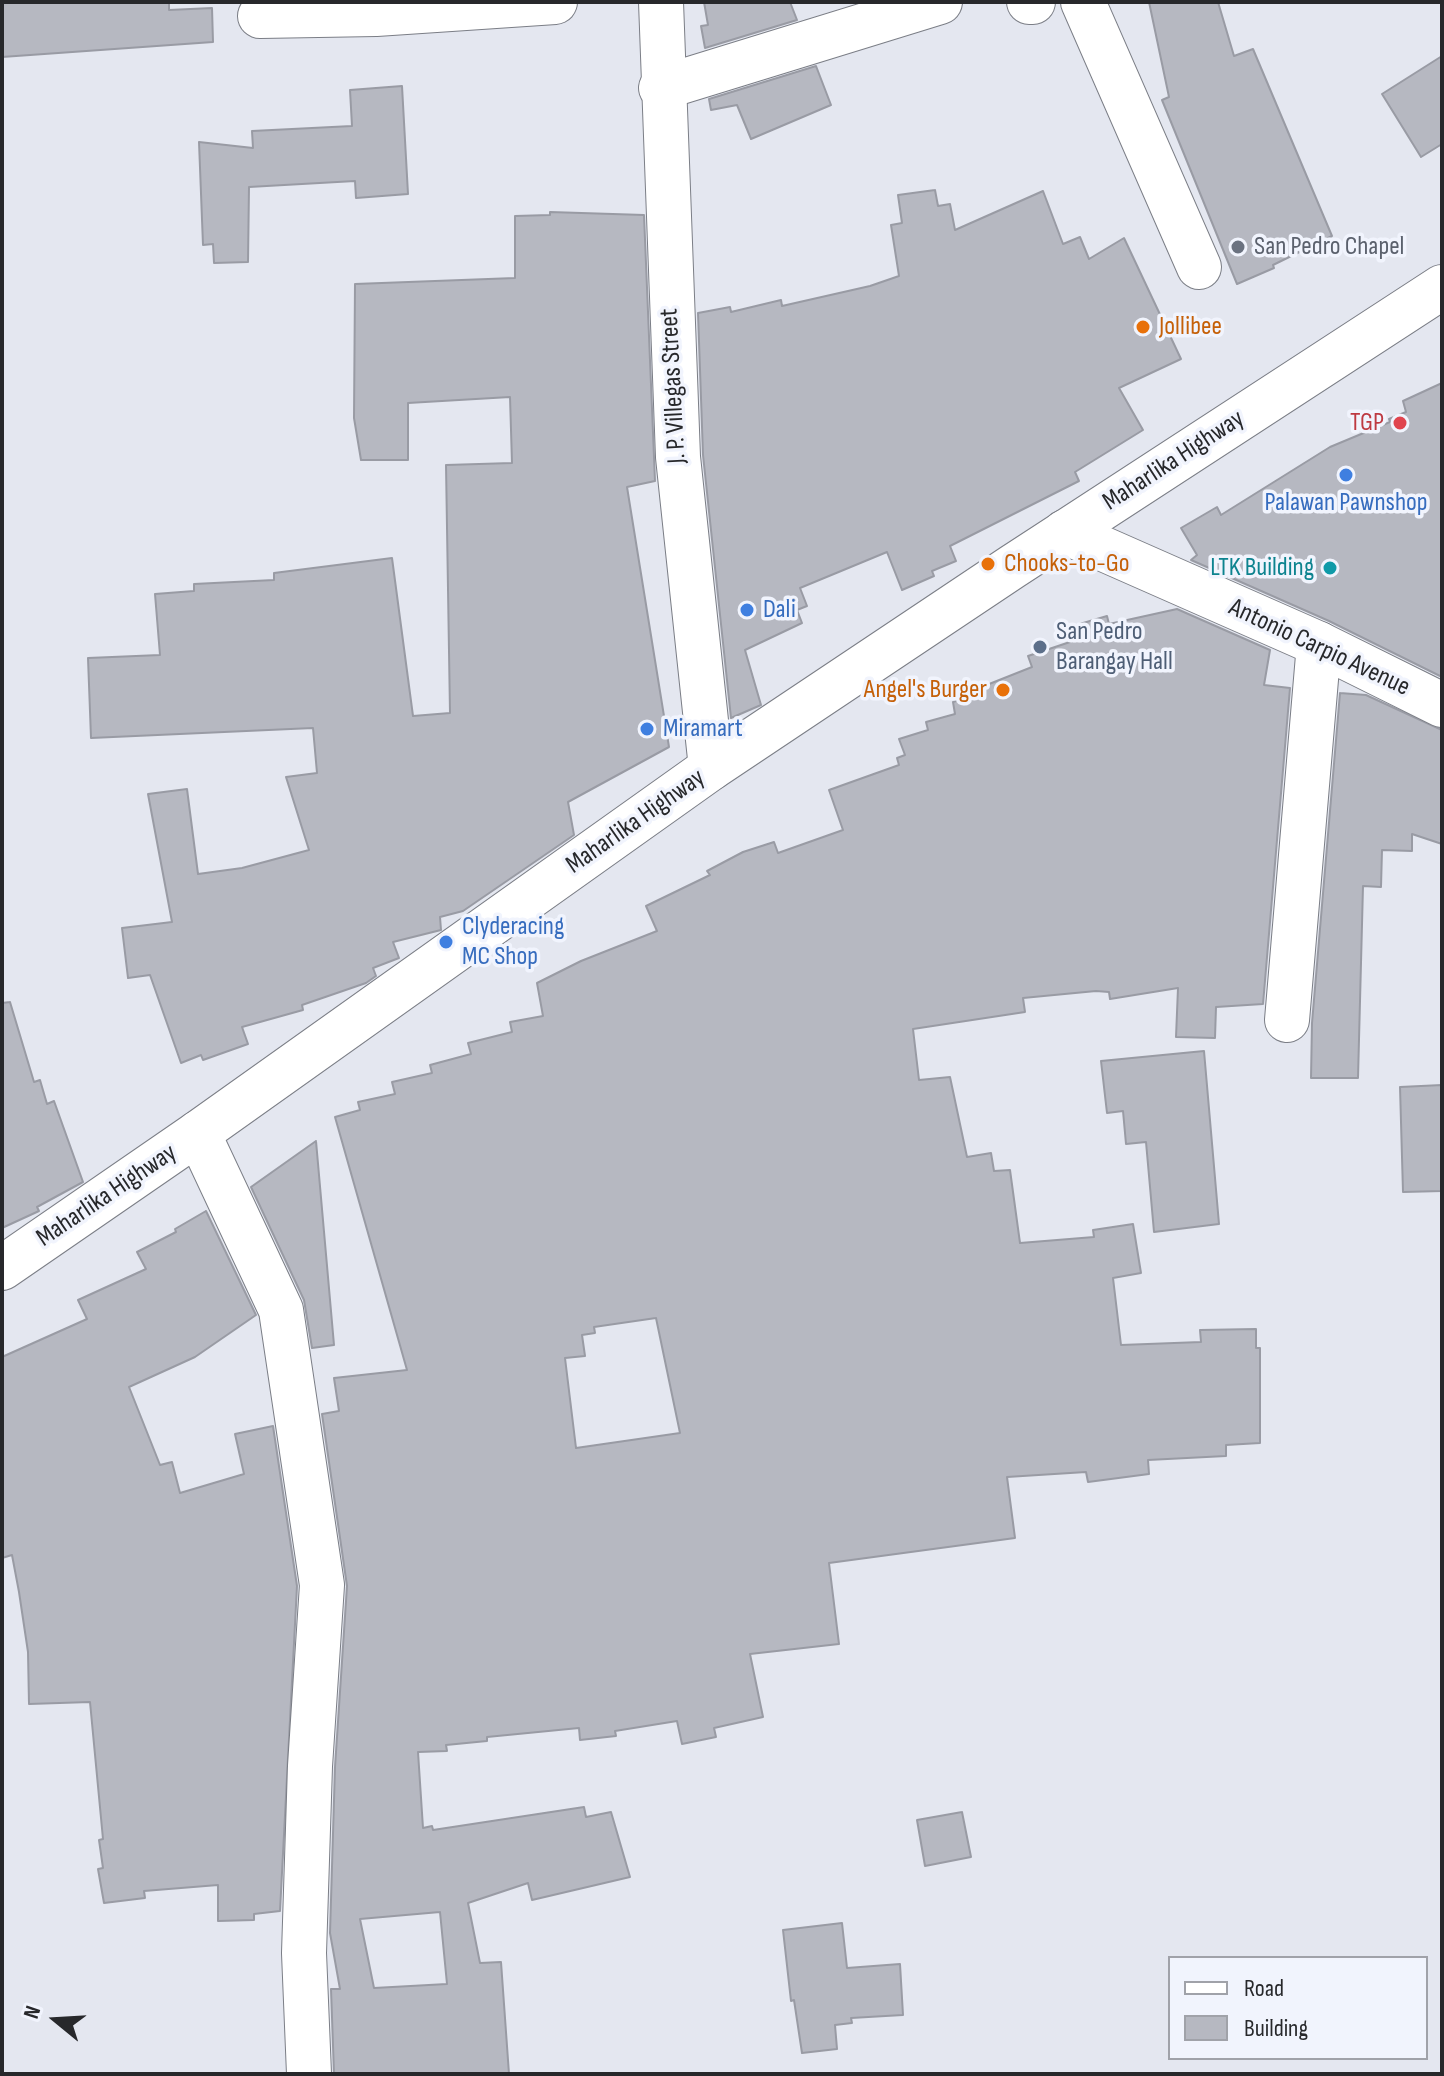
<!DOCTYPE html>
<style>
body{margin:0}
#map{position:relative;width:1444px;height:2076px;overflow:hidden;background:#e4e7f0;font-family:"Sofia Sans Condensed",sans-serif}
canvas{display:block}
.frame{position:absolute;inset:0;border:4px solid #27282b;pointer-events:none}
.legend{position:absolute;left:1168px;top:1956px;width:260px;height:104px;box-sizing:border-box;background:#f1f4fd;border:2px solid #a0a2a9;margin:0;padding:10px 14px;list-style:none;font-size:24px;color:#27282b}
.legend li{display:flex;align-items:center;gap:16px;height:40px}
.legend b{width:40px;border:2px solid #a0a2a9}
.north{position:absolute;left:16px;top:1980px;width:80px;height:80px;-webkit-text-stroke:6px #f1f4fd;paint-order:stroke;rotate:288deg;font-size:22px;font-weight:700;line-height:32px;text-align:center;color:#27282b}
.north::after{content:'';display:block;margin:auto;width:28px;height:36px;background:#27282b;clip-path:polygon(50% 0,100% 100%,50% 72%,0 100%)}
</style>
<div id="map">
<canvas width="1444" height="2076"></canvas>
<div class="frame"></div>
<ul class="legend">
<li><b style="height:10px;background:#fff"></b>Road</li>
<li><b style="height:22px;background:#b6b8c1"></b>Building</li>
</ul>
<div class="north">N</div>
</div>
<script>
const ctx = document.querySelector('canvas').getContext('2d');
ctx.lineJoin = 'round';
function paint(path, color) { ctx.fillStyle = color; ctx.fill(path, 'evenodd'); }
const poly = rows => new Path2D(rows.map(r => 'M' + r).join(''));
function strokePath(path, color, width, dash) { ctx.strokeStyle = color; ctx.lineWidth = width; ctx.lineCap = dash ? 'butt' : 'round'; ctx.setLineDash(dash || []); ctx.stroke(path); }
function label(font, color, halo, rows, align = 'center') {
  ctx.font = font + ' "Sofia Sans Condensed",sans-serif'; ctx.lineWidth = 7; ctx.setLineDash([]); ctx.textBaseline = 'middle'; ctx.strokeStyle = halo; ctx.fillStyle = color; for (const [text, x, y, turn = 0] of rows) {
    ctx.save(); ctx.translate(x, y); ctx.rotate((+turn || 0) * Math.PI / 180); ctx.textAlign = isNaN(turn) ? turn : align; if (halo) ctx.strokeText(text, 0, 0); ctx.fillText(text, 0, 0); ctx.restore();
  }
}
const building = poly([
 [2,2,169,2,169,10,212,8,213,42,2,57,2,2],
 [704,2,790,2,797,20,705,48,701,26,708,25,704,2],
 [1149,2,1218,2,1234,56,1253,49,1332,236,1273,265,1274,268,1237,284,1162,100,1169,97,1149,2],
 [1442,56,1442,144,1421,157,1382,94,1442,56],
 [816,66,831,105,751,139,737,105,711,110,709,99,816,66],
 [402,86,408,194,356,198,355,181,249,187,248,262,214,263,213,244,203,245,199,142,253,148,252,131,352,126,350,90,402,86],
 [935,190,938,206,950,204,955,230,1043,191,1063,244,1080,237,1089,259,1124,238,1181,359,1119,388,1143,430,1075,472,1079,481,950,546,956,561,932,571,934,576,902,590,887,552,800,588,807,606,797,610,802,623,745,650,761,705,731,718,703,455,698,313,730,307,731,312,781,300,782,306,870,286,899,276,891,225,902,223,898,195,935,190],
 [550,212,644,215,655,481,627,487,669,747,568,802,574,835,463,911,440,917,441,930,393,942,399,958,373,968,376,976,366,983,302,1005,303,1010,242,1027,248,1044,203,1060,201,1055,181,1063,150,975,128,978,122,928,172,922,148,794,187,789,198,874,242,868,309,850,286,777,317,773,313,728,91,738,88,658,160,655,155,594,194,591,194,584,274,580,274,573,392,558,413,716,450,713,446,465,512,463,510,397,408,403,408,460,361,460,354,418,355,284,515,278,515,216,550,215,550,212],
 [1442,383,1442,677,1329,621,1191,560,1197,555,1181,528,1217,507,1221,515,1330,447,1390,422,1389,419,1406,412,1403,401,1442,383],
 [1177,609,1270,650,1264,685,1290,688,1263,1004,1216,1007,1215,1038,1176,1037,1178,988,1110,999,1109,992,1096,991,1023,998,1025,1012,913,1029,919,1080,950,1077,967,1157,991,1153,994,1171,1010,1170,1020,1243,1094,1237,1093,1230,1133,1224,1141,1273,1113,1278,1121,1345,1201,1342,1200,1330,1256,1329,1256,1348,1260,1348,1260,1443,1226,1445,1226,1456,1148,1460,1149,1474,1088,1482,1086,1472,1007,1477,1015,1538,829,1563,839,1644,750,1654,763,1717,714,1728,716,1737,682,1744,677,1721,615,1731,616,1736,580,1740,579,1728,487,1737,487,1741,446,1745,447,1751,418,1752,423,1828,432,1826,433,1830,584,1807,586,1817,611,1812,630,1877,532,1900,528,1883,468,1903,480,1963,501,1962,509,2074,334,2074,331,1989,340,1989,330,1933,335,1767,347,1586,322,1414,339,1411,334,1378,407,1370,335,1117,360,1110,358,1102,395,1094,392,1082,432,1073,430,1065,471,1054,468,1043,512,1032,510,1022,543,1016,537,983,581,961,657,931,646,906,710,875,707,871,743,852,774,842,778,853,843,830,829,790,899,765,897,758,905,755,899,739,928,730,926,722,955,714,953,702,970,697,969,692,1032,667,1028,656,1070,642,1066,628,1107,616,1109,624,1177,609],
 [656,1318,680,1433,576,1448,565,1358,585,1356,582,1335,595,1333,594,1327,656,1318],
 [440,1912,447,1984,374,1988,360,1919,440,1912],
 [1340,693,1366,695,1442,730,1442,844,1412,834,1412,851,1382,850,1381,887,1363,886,1358,1078,1311,1078,1312,1023,1340,693],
 [10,1002,34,1082,40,1080,47,1104,54,1101,83,1182,37,1207,39,1211,2,1228,2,1003,10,1002],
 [1204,1051,1219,1224,1154,1232,1146,1142,1126,1144,1123,1111,1107,1113,1101,1061,1204,1051],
 [1442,1085,1442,1191,1403,1192,1400,1087,1442,1085],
 [316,1141,334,1345,312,1348,304,1300,251,1187,316,1141],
 [206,1211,256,1315,195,1357,129,1387,160,1465,172,1462,180,1493,244,1474,235,1434,273,1426,297,1586,280,1911,254,1914,254,1920,218,1921,218,1885,144,1891,145,1898,104,1903,98,1869,103,1868,99,1840,103,1839,90,1702,29,1704,28,1652,19,1592,12,1555,2,1558,2,1357,87,1319,78,1300,146,1269,137,1252,176,1232,175,1229,206,1211],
 [962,1812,971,1857,925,1866,917,1820,962,1812],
 [842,1923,847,1968,900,1964,903,2015,851,2018,852,2023,835,2025,837,2049,802,2053,794,2000,791,2001,783,1930,842,1923]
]);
const minor = poly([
 [1029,2,1033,2],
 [1083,2,1199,267],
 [260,16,376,14,555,2],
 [661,88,940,2],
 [1287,1020,1319,644],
 [198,1133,281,1310,322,1585,310,1766,304,1953,309,2074]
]);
const tertiary = poly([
 [661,2,678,457,711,768],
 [1065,532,1319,644,1442,705]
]);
const trunk = poly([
 [2,1268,198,1133,711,768,1012,567,1442,287]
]);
const markers = [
 [1238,247,8,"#6b7280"],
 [1143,327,8,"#e8710a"],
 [1400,423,8,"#e0444e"],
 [1346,475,8,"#3f7fe0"],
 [988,564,8,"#e8710a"],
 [1330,568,8,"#0f9aa8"],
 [747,610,8,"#3f7fe0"],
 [1040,647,8,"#5c6f8a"],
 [1003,690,8,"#e8710a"],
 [647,729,8,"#3f7fe0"],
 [446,942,8,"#3f7fe0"]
];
const worshipNames = [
 ["San Pedro Chapel",1254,247]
];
const foodNames = [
 ["Jollibee",1159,327],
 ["Chooks-to-Go",1004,564],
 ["Angel's Burger",987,690,"right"]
];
const streetNames = [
 ["J. P. Villegas Street",674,386,-93],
 ["Maharlika Highway",1174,461,-33],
 ["Antonio Carpio Avenue",1319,648,25],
 ["Maharlika Highway",636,822,-35],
 ["Maharlika Highway",107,1196,-34]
];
const healthNames = [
 ["TGP",1384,423]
];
const shopNames = [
 ["Palawan Pawnshop",1346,503,"center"],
 ["Dali",763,610],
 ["Miramart",663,729],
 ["Clyderacing",462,927],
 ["MC Shop",462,957]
];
const cultureNames = [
 ["LTK Building",1314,568]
];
const serviceNames = [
 ["San Pedro",1056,632],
 ["Barangay Hall",1056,662]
];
paint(building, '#b6b8c1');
strokePath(building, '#999ba4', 2);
strokePath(minor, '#7b7e86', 46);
strokePath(tertiary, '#7b7e86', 46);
strokePath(trunk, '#7b7e86', 46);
strokePath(minor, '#fff', 44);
strokePath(tertiary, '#fff', 44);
strokePath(trunk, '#fff', 44);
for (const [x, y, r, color] of markers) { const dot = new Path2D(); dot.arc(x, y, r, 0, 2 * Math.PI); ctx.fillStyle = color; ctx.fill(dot); strokePath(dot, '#f1f4fd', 3); }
label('26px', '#5b616d', '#f1f4fd', worshipNames, 'left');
label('26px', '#c56008', '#f1f4fd', foodNames, 'left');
label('26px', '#27282b', '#f1f4fd', streetNames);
label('26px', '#be3a42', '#f1f4fd', healthNames, 'right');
label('26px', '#366cbe', '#f1f4fd', shopNames, 'left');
label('26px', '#0d838f', '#f1f4fd', cultureNames, 'right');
label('26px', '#4e5e75', '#f1f4fd', serviceNames, 'left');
</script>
